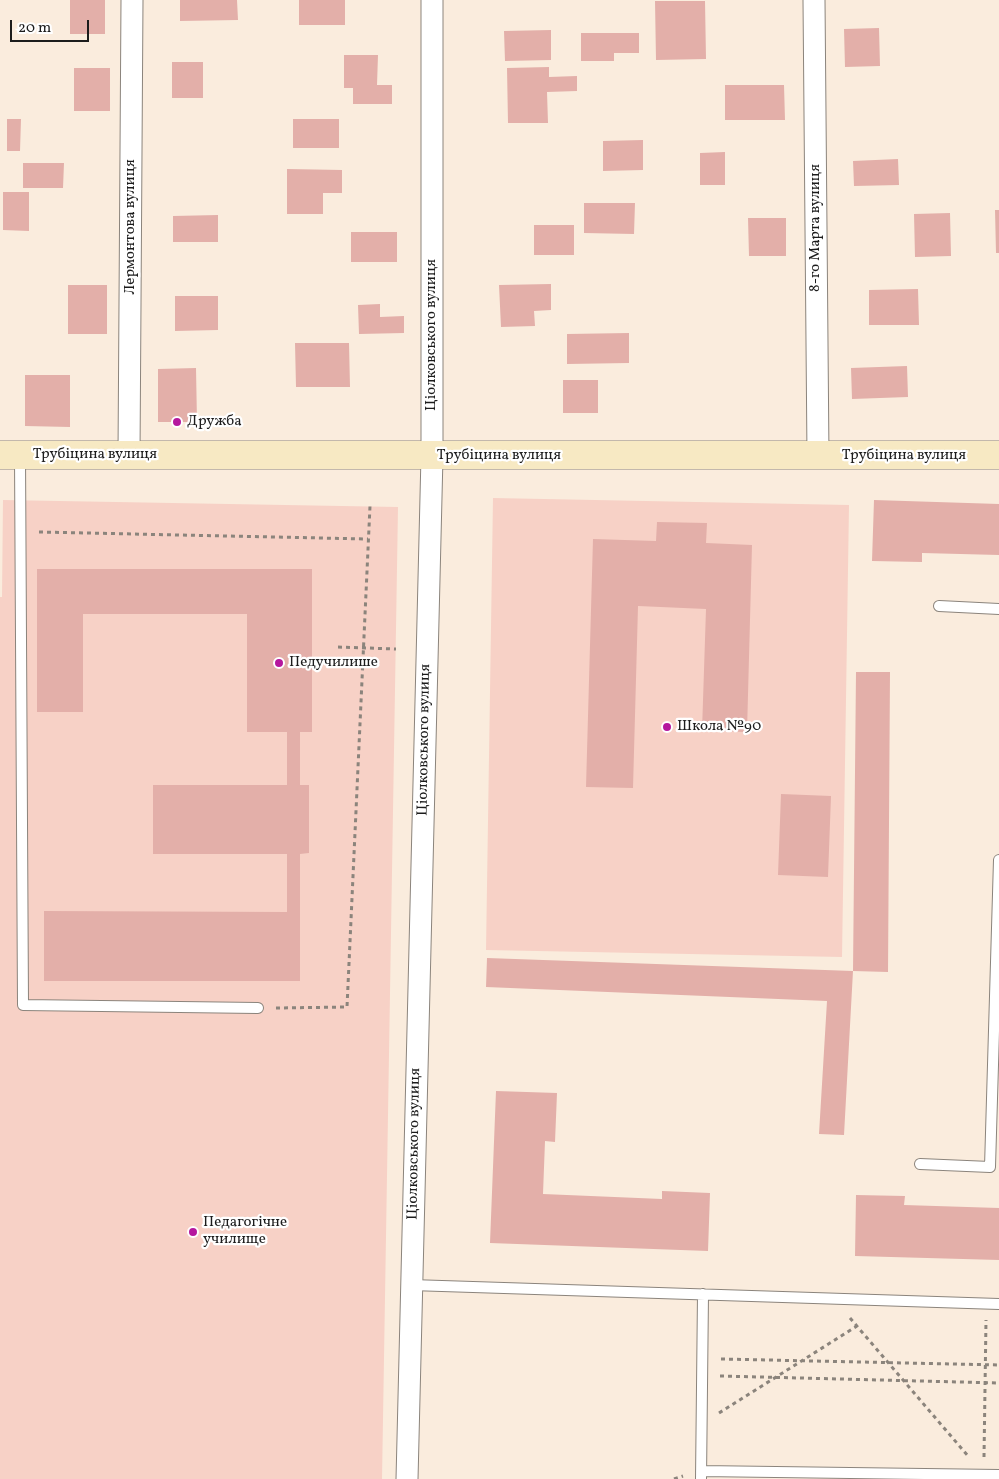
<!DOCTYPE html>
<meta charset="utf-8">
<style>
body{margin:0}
#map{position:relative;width:999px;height:1479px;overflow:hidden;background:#faecdd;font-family:Vollkorn,serif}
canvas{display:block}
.scale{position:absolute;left:10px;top:20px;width:79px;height:22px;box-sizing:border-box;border:2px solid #1c1c1c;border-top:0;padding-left:6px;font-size:15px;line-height:18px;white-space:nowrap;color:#1c1c1c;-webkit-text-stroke:4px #fff;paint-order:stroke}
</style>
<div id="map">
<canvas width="999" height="1479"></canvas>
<div class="scale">20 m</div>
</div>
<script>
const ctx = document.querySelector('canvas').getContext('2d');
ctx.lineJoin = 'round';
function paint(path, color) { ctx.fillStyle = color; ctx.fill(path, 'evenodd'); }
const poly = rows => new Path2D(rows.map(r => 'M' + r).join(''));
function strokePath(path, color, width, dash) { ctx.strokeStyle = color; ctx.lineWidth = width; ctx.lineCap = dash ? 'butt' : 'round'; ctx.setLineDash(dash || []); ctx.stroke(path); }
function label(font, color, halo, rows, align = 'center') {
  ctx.font = font + ' Vollkorn,serif'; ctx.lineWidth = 4.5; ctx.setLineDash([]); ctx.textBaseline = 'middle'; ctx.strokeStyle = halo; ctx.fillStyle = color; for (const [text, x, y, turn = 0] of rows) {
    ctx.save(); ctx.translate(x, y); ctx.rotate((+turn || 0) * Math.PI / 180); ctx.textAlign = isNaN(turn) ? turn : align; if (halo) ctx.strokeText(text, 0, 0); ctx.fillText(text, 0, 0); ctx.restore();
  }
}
const built = poly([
 [493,498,849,505,842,957,486,950],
 [3,500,398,507,382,1479,0,1479,0,597,2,597]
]);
const building = poly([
 [70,0,105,0,105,34,70,34],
 [180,0,237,0,238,20,180,21],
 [299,0,345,0,345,25,299,25],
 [655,1,705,1,706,59,656,60],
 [879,28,880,66,845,67,844,29],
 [551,30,551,60,505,61,504,31],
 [581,33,639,33,639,53,614,53,614,61,581,61],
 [344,55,378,55,377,85,392,85,392,104,353,104,353,88,344,88],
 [172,62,203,62,203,98,172,98],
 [549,67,549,77,577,76,577,91,547,92,548,123,508,123,507,68],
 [74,68,110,68,110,111,74,111],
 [725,85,784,85,785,120,725,120],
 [7,119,21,119,20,151,7,151],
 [293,119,339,119,339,148,293,148],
 [643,140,643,170,603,171,603,141],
 [725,152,725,185,700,185,700,153],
 [898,159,899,185,854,186,853,161],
 [23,163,64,163,63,188,23,188],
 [287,169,342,170,342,193,323,193,323,214,287,214],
 [3,192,29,192,29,231,3,230],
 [584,203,635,203,634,234,584,233],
 [995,210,999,210,999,253,996,253],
 [950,213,951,256,915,257,914,214],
 [218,215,218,242,173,242,173,216],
 [748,218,786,218,786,256,749,256],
 [534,225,574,225,574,255,534,255],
 [351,232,397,232,397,262,351,262],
 [551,284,551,310,534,311,535,326,501,327,499,285],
 [68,285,107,285,107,334,68,334],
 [918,289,919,325,869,325,869,290],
 [175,296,218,296,218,330,175,331],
 [380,304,380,317,404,316,404,333,359,334,358,305],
 [629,333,629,363,567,364,567,334],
 [295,343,349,343,350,387,296,387],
 [907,366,908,397,852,399,851,368],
 [196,368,197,422,158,422,158,369],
 [25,375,70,375,70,427,25,426],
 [563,380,598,380,598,413,563,413],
 [874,500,999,504,999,555,922,553,922,562,872,561],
 [657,522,707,523,706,543,752,545,747,732,702,731,706,609,638,606,633,788,586,787,593,539,656,541],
 [37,569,312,569,312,732,300,732,300,785,309,785,309,853,300,854,300,981,44,981,44,911,287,912,287,854,153,854,153,785,287,785,287,732,247,732,247,614,83,614,83,712,37,712],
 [856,672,890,672,888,972,853,971],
 [781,794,831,796,828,877,778,875],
 [487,958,853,971,844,1135,819,1134,827,1001,486,987],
 [496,1091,557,1093,555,1142,545,1141,543,1194,662,1199,662,1191,710,1193,708,1251,490,1243],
 [856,1195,905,1196,904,1205,999,1208,999,1260,855,1256]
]);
const path = poly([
 [39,532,368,539],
 [338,647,396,649],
 [276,1008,347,1007,370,506],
 [850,1318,968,1456],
 [721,1359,999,1365],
 [720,1376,999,1383],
 [719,1413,857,1326],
 [984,1457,986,1320],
 [674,1479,683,1476]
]);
const lane = poly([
 [20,456,23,1005,258,1008],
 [939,606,999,609],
 [920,1164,990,1167,999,860],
 [411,1285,999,1304],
 [701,1471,999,1475],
 [701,1479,703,1294]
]);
const street = poly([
 [814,0,818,456],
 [129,455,132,0],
 [407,1479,432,456,432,0]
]);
const secondary = poly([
 [0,455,999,455]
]);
const markers = [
 [177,422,5,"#b5179e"],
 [279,663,5,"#b5179e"],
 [667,727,5,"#b5179e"],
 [193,1232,5,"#b5179e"]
];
const streetNames = [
 ["Лермонтова вулиця",131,227,-90],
 ["8-го Марта вулиця",816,228,-90],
 ["Ціолковського вулиця",432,335,-90],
 ["Трубіцина вулиця",95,455],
 ["Трубіцина вулиця",499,456],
 ["Трубіцина вулиця",904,456],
 ["Ціолковського вулиця",425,740,-89],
 ["Ціолковського вулиця",415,1144,-89]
];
const poiNames = [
 ["Дружба",187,422],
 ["Педучилише",289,663],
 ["Школа №90",677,727],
 ["Педагогічне",203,1223],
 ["училище",203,1240]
];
paint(built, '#f7d1c6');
paint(building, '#e3afa9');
strokePath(lane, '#8b847c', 12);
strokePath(street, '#8b847c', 23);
strokePath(secondary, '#8b847c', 29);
strokePath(path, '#8b847c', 3, [4, 4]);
strokePath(lane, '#fff', 10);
strokePath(street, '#fff', 21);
strokePath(secondary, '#f7e9c3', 28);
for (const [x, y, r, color] of markers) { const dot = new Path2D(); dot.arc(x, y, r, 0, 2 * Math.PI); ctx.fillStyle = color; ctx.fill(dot); strokePath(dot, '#fff', 2); }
label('15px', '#1c1c1c', '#fff', streetNames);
label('15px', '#1c1c1c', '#fff', poiNames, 'left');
</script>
